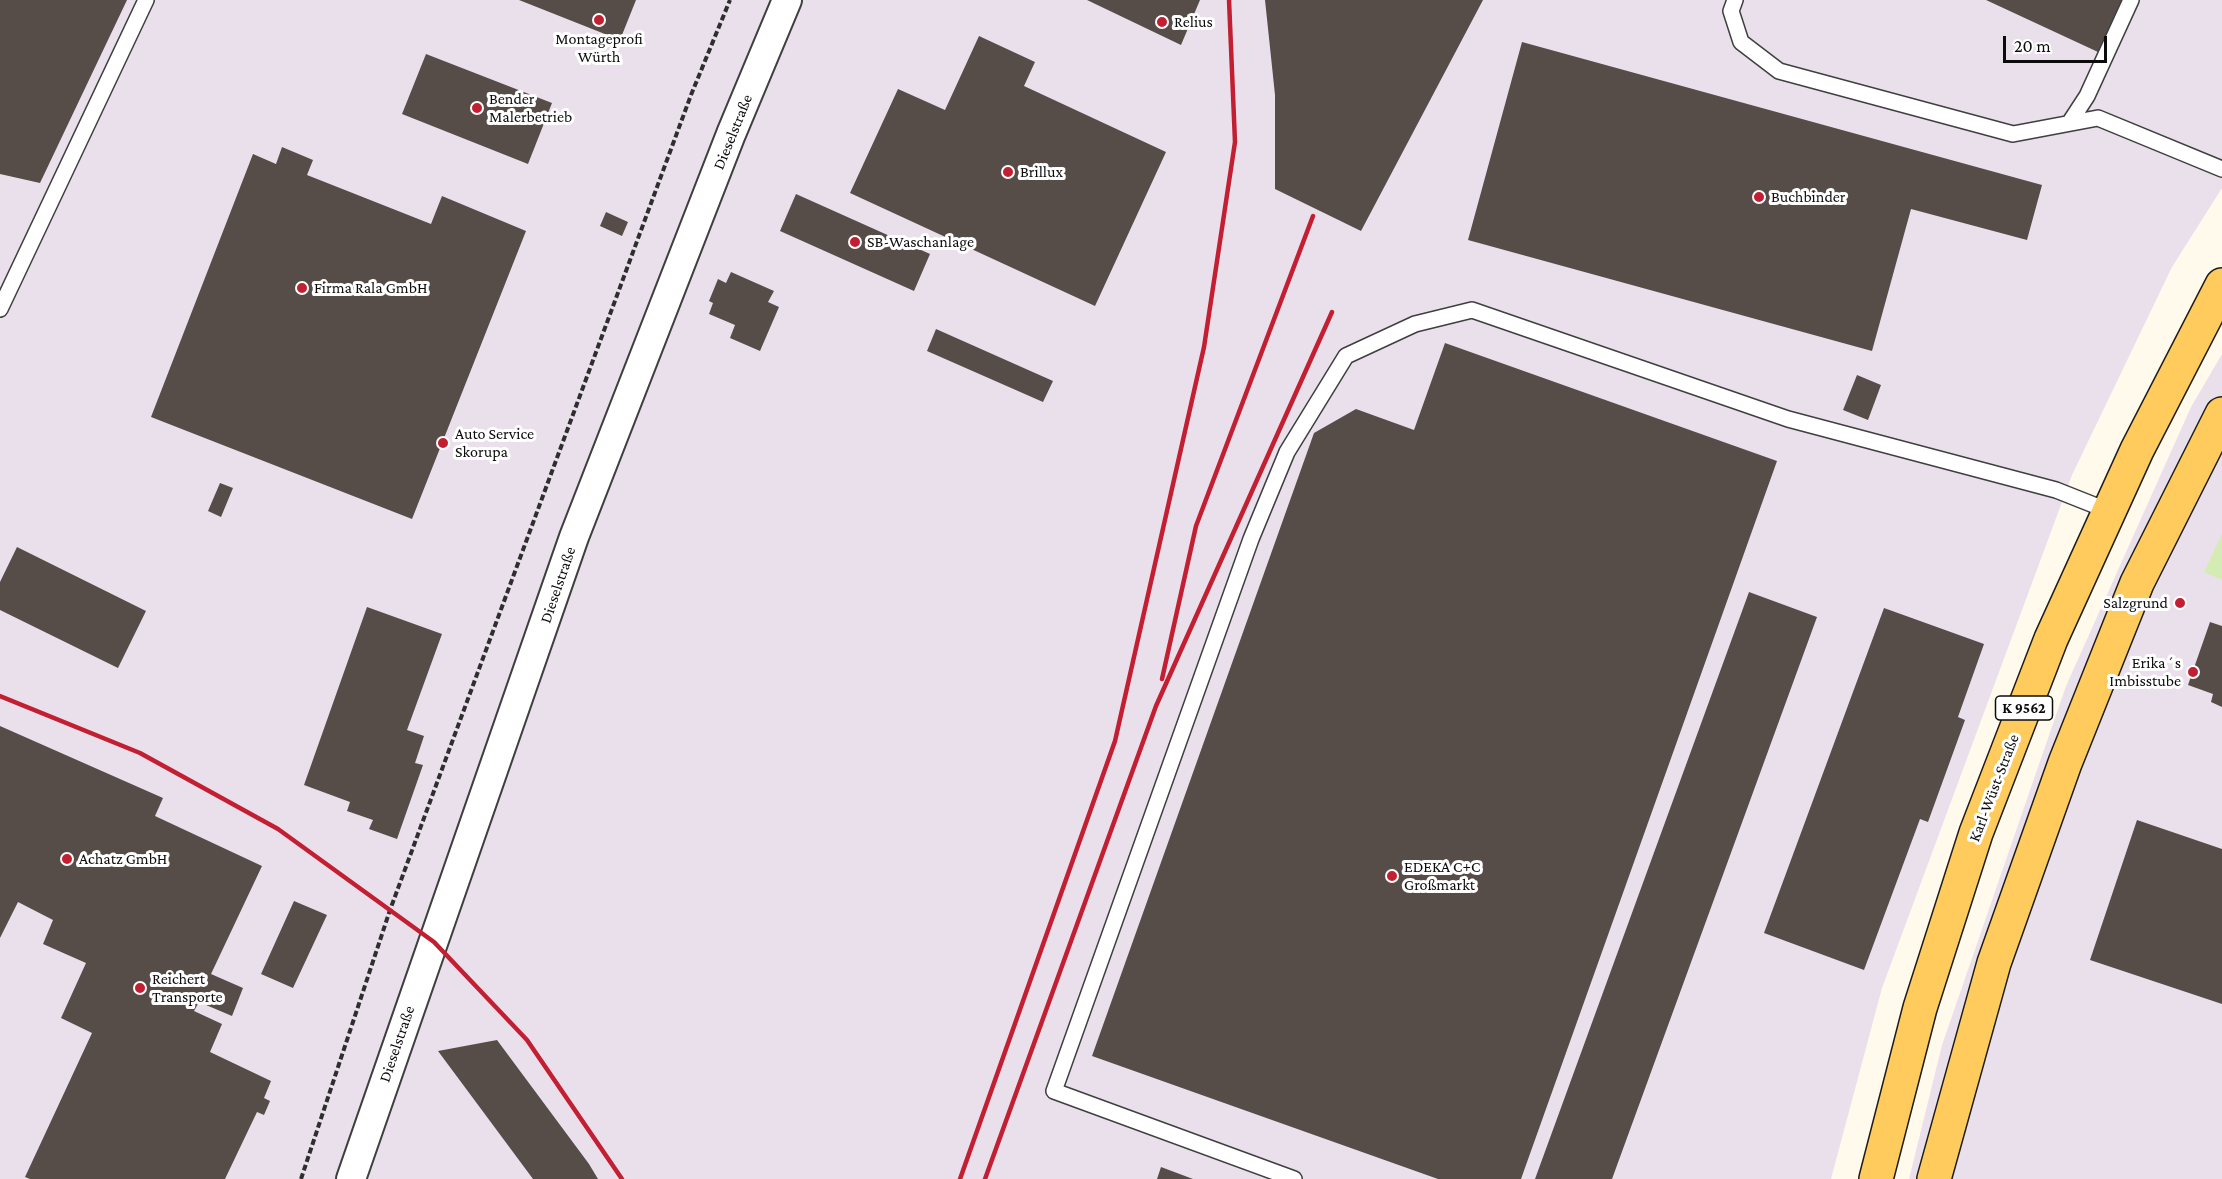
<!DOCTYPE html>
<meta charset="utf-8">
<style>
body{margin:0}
#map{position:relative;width:2222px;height:1179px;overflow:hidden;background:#fffaec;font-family:"Crimson Pro",serif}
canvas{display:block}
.scale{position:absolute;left:2003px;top:36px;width:104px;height:27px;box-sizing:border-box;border:3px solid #0c0c0c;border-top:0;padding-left:8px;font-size:18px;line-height:21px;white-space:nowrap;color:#0c0c0c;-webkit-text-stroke:4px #fff;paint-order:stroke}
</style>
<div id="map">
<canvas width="2222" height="1179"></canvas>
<div class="scale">20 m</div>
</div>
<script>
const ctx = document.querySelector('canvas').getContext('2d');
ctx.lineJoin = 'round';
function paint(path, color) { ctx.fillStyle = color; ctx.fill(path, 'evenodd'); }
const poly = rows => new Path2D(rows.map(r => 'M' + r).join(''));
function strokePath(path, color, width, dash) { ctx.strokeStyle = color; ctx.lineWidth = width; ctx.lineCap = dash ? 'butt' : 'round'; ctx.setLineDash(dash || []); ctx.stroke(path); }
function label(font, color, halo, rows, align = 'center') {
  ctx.font = font + ' "Crimson Pro",serif'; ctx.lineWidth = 6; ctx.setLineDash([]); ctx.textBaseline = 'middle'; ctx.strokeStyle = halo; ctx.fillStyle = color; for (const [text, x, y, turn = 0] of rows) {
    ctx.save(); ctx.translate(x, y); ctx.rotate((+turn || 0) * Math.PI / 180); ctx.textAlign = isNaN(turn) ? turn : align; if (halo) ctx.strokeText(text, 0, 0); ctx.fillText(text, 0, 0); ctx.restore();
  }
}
const industrial = poly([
 [0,0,2222,0,2222,188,2172,267,2072,475,1882,988,1831,1179,0,1179],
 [2222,354,2222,1179,1909,1179,1942,1045,2066,686,2191,407]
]);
const green = poly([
 [2222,534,2222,580,2204,572]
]);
const building = poly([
 [0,0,127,0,40,183,0,174],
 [519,0,636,0,620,40],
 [1087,0,1200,0,1181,45],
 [1265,0,1483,0,1361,231,1275,189,1275,95],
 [1986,0,2122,0,2098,52],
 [979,36,1035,62,1024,86,1166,152,1095,306,850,193,898,89,945,110],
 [1522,42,2042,185,2027,240,1911,209,1872,351,1468,240],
 [426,54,552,103,528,164,402,114],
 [282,147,313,160,307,175,431,224,442,196,526,231,412,519,151,417,253,154,276,164],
 [796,194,930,254,914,291,780,231],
 [606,212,628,222,622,236,600,226],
 [731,272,774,291,768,302,779,307,760,351,730,338,735,325,709,314,713,303,709,301,718,279,726,283],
 [936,329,1053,381,1043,402,927,351],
 [1445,343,1777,461,1521,1179,1438,1179,1092,1056,1314,433,1356,409,1414,430],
 [1857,375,1881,385,1868,420,1843,410],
 [220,483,233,488,221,517,208,511],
 [17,547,146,611,118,668,0,610,0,582],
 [1749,592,1817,617,1612,1179,1535,1179],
 [367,607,442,634,407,730,424,736,415,763,423,765,397,839,369,829,373,820,347,811,350,802,304,785],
 [1884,608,1984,644,1958,717,1965,720,1928,822,1920,819,1864,970,1764,933],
 [2210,622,2222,626,2222,707,2211,702,2213,694,2188,685],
 [0,726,163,798,155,816,262,866,211,974,243,988,232,1016,199,1002,194,1011,222,1024,210,1052,271,1081,264,1098,270,1101,264,1115,257,1112,225,1179,30,1179,25,1177,92,1033,61,1018,86,963,43,944,53,920,18,902,0,938],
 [2137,820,2222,849,2222,1004,2090,960],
 [294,901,327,915,293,988,261,974],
 [497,1040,589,1164,598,1179,533,1179,438,1051],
 [1161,1167,1193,1179,1157,1179]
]);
const path = poly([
 [301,1179,390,910,691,95,730,0]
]);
const service = poly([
 [1735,0,1731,11,1741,42,1779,71,2013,134,2098,118,2222,169],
 [2070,122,2087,96,2131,0],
 [0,309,146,0],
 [1294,1179,1054,1091,1251,539,1287,452,1346,356,1415,324,1472,310,1788,419,2056,490,2109,511]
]);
const minor = poly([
 [351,1179,574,537,731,134,787,0]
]);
const primary = poly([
 [1876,1179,1920,1008,1976,833,2051,639,2137,450,2222,285],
 [1934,1179,1994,963,2065,763,2137,583,2222,414]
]);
const rail = poly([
 [1162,679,1196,526,1313,216],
 [0,696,140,753,278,829,434,942,527,1040,622,1179],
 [960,1179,1115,741,1204,347,1235,142,1229,0],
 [985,1179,1156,706,1332,312]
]);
const markers = [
 [599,20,6,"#c21f32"],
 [1162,22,6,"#c21f32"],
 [477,108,6,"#c21f32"],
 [1008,172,6,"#c21f32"],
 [1759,197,6,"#c21f32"],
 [855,242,6,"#c21f32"],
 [302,288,6,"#c21f32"],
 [443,443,6,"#c21f32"],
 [2180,603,6,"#c21f32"],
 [2193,672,6,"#c21f32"],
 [67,859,6,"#c21f32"],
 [1392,876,6,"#c21f32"],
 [140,988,6,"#c21f32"]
];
const shields = [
 [2024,708,57]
];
const shieldNames = [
 ["K 9562",2024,708]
];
const poiNames = [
 ["Relius",1174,22],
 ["Montageprofi",599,39,"center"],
 ["Würth",599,57,"center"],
 ["Bender",489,99],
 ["Malerbetrieb",489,117],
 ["Brillux",1020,172],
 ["Buchbinder",1771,197],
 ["SB-Waschanlage",867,242],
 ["Firma Rala GmbH",314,288],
 ["Auto Service",455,434],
 ["Skorupa",455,452],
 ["Salzgrund",2168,603,"right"],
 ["Erika´s",2181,663,"right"],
 ["Imbisstube",2181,681,"right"],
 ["Achatz GmbH",79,859],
 ["EDEKA C+C",1404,867],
 ["Großmarkt",1404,885],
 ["Reichert",152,979],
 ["Transporte",152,997]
];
const streetNames = [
 ["Dieselstraße",733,132,-68],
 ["Dieselstraße",558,585,-71],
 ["Karl-Wüst-Straße",1994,788,-69],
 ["Dieselstraße",397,1044,-71]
];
paint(industrial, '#eae0ec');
paint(green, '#d4ebb4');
paint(building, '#564d48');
strokePath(service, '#3f3f3f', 18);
strokePath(minor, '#3f3f3f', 32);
strokePath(primary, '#1d1d1d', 36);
strokePath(path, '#2e2e2e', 4, [6, 3]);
strokePath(service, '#fff', 15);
strokePath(minor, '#fff', 28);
strokePath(primary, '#ffcb5c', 33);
strokePath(rail, '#c21f32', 4.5);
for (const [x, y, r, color] of markers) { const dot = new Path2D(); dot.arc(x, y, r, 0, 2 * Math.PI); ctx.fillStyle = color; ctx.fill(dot); strokePath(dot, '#fff', 2); }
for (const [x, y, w] of shields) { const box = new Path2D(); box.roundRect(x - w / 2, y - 12, w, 24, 4.5); ctx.fillStyle = '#fff'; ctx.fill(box); strokePath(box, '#0c0c0c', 1.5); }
label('bold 15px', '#0c0c0c', null, shieldNames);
label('16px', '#0c0c0c', '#fff', poiNames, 'left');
label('16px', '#0c0c0c', '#fff', streetNames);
</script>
